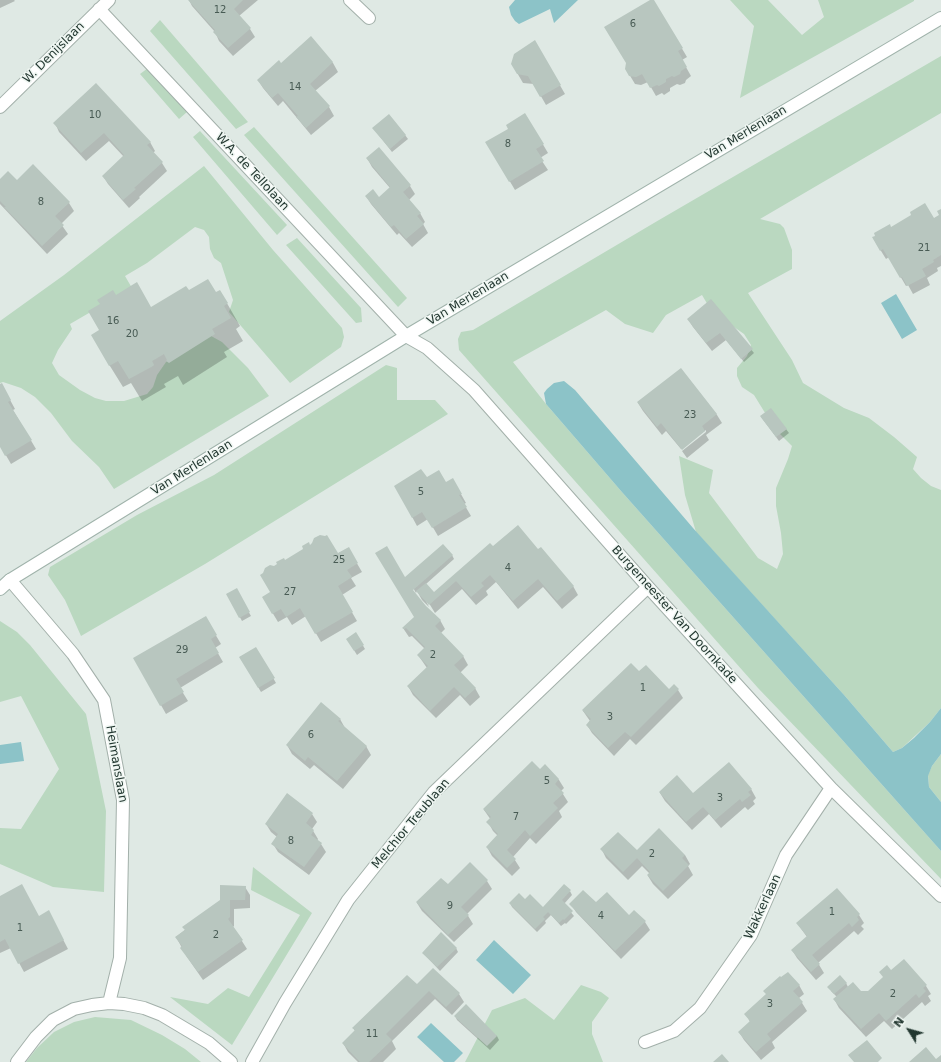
<!DOCTYPE html>
<style>
body{margin:0}
#map{position:relative;width:941px;height:1062px;overflow:hidden;background:#dfe9e4;font-family:"DejaVu Sans",sans-serif}
canvas{display:block}
.north{position:absolute;left:889px;top:1010px;width:40px;height:40px;-webkit-text-stroke:3px #eff6f2;paint-order:stroke;rotate:307deg;font-size:11px;font-weight:700;line-height:16px;text-align:center;color:#223730}
.north::after{content:'';display:block;margin:auto;width:14px;height:18px;background:#223730;clip-path:polygon(50% 0,100% 100%,50% 72%,0 100%)}
</style>
<div id="map">
<canvas width="941" height="1062"></canvas>
<div class="north">N</div>
</div>
<script>
const ctx = document.querySelector('canvas').getContext('2d');
ctx.lineJoin = 'round';
function paint(path, color) { ctx.fillStyle = color; ctx.fill(path, 'evenodd'); }
const poly = rows => new Path2D(rows.map(r => 'M' + r).join(''));
function strokePath(path, color, width, dash) { ctx.strokeStyle = color; ctx.lineWidth = width; ctx.lineCap = dash ? 'butt' : 'round'; ctx.setLineDash(dash || []); ctx.stroke(path); }
function label(font, color, halo, rows, align = 'center') {
  ctx.font = font + ' "DejaVu Sans",sans-serif'; ctx.lineWidth = 3; ctx.setLineDash([]); ctx.textBaseline = 'middle'; ctx.strokeStyle = halo; ctx.fillStyle = color; for (const [text, x, y, turn = 0] of rows) {
    ctx.save(); ctx.translate(x, y); ctx.rotate((+turn || 0) * Math.PI / 180); ctx.textAlign = isNaN(turn) ? turn : align; if (halo) ctx.strokeText(text, 0, 0); ctx.fillText(text, 0, 0); ctx.restore();
  }
}
const green = poly([
 [730,0,768,0,802,35,824,17,818,0,914,0,914,1,740,98,754,26],
 [160,20,248,122,236,129,150,31],
 [941,56,941,113,760,219,780,224,784,228,792,250,792,269,748,293,792,360,803,383,844,408,869,418,894,437,917,457,913,469,921,478,931,486,941,490,941,708,930,722,902,748,893,752,845,696,696,532,685,495,679,456,713,470,709,493,758,558,777,569,783,554,781,533,776,506,776,488,788,459,792,446,775,429,754,395,742,387,737,376,737,368,747,356,751,345,744,334,734,327,715,317,702,295,666,315,653,333,625,324,606,310,513,362,546,404,621,491,941,851,941,879,758,688,459,350,458,339,461,332,473,330,659,220],
 [148,68,187,112,179,119,140,74],
 [254,127,407,298,398,307,244,135],
 [200,131,287,225,277,235,193,137],
 [204,166,273,250,342,328,344,337,341,347,290,383,229,312,233,300,221,263,214,258,210,249,209,237,204,230,195,227,147,263,125,276,132,288,70,324,72,329,58,350,52,363,59,375,80,390,95,398,106,401,124,401,147,394,153,387,157,375,166,362,194,336,204,332,222,342,248,368,269,396,114,489,99,467,72,441,51,413,35,397,21,388,3,382,0,383,0,321,64,275],
 [297,238,361,308,362,322,356,323,286,245],
 [386,365,397,368,397,400,435,400,448,414,205,564,81,636,65,600,48,575,50,567,137,515,214,475],
 [0,621,17,632,30,645,86,714,106,811,104,892,53,887,0,864,0,828,21,829,59,769,21,696,0,702],
 [941,754,941,802,929,787,928,775,932,766],
 [253,867,312,913,232,1045,170,997,208,1004,228,988,249,997,300,915,251,890],
 [581,985,601,992,609,998,592,1022,592,1034,603,1062,465,1062,492,1010,525,998,554,1020],
 [95,1017,131,1020,162,1035,185,1049,201,1062,26,1062,37,1048,54,1032,74,1022]
]);
const water = poly([
 [515,0,578,0,554,23,550,9,519,24,515,21,511,15,509,7],
 [896,294,917,330,902,339,881,303],
 [564,381,575,390,693,528,845,696,893,752,902,748,914,738,930,722,941,708,941,754,932,766,928,776,929,787,941,802,941,851,621,491,546,404,544,393,547,389,554,383],
 [21,742,24,761,0,764,0,745],
 [494,940,531,975,513,994,476,960],
 [431,1023,463,1053,454,1062,444,1062,417,1037]
]);
const shadow = poly([
 [0,0,14,0,15,1,0,8],
 [189,0,258,0,239,16,250,29,255,37,233,56,219,41,215,32,192,6],
 [652,0,653,0,687,57,682,60,691,76,686,80,685,83,680,85,677,84,670,88,670,91,664,95,662,93,656,96,648,82,641,85,635,84,626,69],
 [311,38,333,63,338,72,315,91,329,107,334,116,311,135,283,101,278,106,263,88,258,80,281,64],
 [535,42,565,94,546,105,534,84,523,83,512,64],
 [525,114,548,153,540,158,548,170,515,190,487,143,509,129],
 [55,123,150,142,155,151,153,153,162,163,167,171,139,197,140,198,129,208,108,184,103,176,124,157,109,141,86,161,59,132],
 [374,129,405,135,408,139,392,152],
 [367,158,410,186,415,194,409,200,420,213,425,222,423,224,428,233,412,247,399,233,397,235,371,204,366,196,379,198,390,188,372,167],
 [33,166,69,203,74,211,61,224,68,234,47,254,0,204,0,181,17,181],
 [941,210,941,266,937,268,938,271,927,278,930,285,913,294,908,285,906,286,889,257,886,259,873,238,891,228,933,219,940,215],
 [220,291,240,326,236,329,243,341,224,352,227,357,183,385,178,376,164,384,166,387,142,401,131,383,123,387,105,358,100,331,116,296,151,308,189,292,215,293],
 [711,300,754,353,744,362,726,340,712,351,693,327,688,319],
 [681,369,717,415,722,423,706,435,709,440,687,458,682,451,706,432,706,430,681,449,666,431,662,435,643,411,638,403],
 [2,385,15,409,13,410,36,449,11,464,0,445,0,386],
 [761,417,786,429,789,433,779,441],
 [426,478,446,484,453,480,466,503,464,504,471,516,438,536,428,519,417,526,396,487],
 [310,546,337,554,348,548,362,572,351,578,356,586,342,595,357,621,321,642,306,616,292,625,287,617,278,622,263,597,272,592,275,567],
 [493,548,573,586,578,595,562,609,543,587,518,609,496,582,486,591,488,595,476,605,462,589,435,613,427,600,426,601,429,607,422,600,417,591,416,593,407,577,452,555,454,559,426,584,434,594],
 [236,590,251,616,242,621,227,594],
 [412,591,426,607,440,620,445,629,441,633,463,656,468,665,460,673,475,688,480,697,470,706,460,695,436,718,413,695,408,686,427,668,418,655,425,649,412,636,409,637,403,628,416,617],
 [205,617,221,644,215,648,223,662,180,688,188,701,166,714,135,659],
 [356,634,365,649,357,655,347,639],
 [256,648,276,683,261,692,240,657],
 [639,673,669,691,678,690,683,698,636,745,630,739,614,756,592,733,587,725,590,721,583,711],
 [340,719,345,728,366,746,371,755,343,789,314,765,310,769,292,754,287,745],
 [545,766,559,780,564,788,561,791,568,802,559,811,562,817,536,844,530,838,513,857,520,868,512,876,492,856,487,847,498,836,493,831,488,822,491,820,484,810],
 [751,789,756,798,753,801,755,804,748,810,745,807,721,828,709,814,692,830,665,801,660,793,693,794],
 [312,814,317,822,312,829,318,839,317,841,321,844,326,852,309,875,278,852,273,844,277,837,271,832,266,824],
 [602,850,685,855,690,864,688,866,693,875,668,899,653,884,648,876,650,874,642,866,628,880,606,858],
 [487,881,492,889,467,914,473,924,454,942,422,911,417,903,448,886],
 [245,887,250,895,250,908,234,909,234,926,233,927,247,949,203,980,187,957,176,937,221,901],
 [570,891,572,895,564,904,574,916,566,924,565,923,561,926,551,915,545,921,546,923,537,932,512,907,510,903,525,901,543,909],
 [0,897,39,917,53,920,68,949,24,972,11,948,0,953],
 [571,904,596,904,629,916,634,911,645,922,650,930,621,959,576,912],
 [859,915,864,923,861,926,864,929,858,935,854,931,818,963,824,973,816,980,797,958,792,950,807,937,797,923],
 [456,948,458,952,440,971,423,953],
 [904,960,926,986,931,994,928,996,931,1001,925,1006,922,1002,892,1029,884,1021,866,1037,839,1008,834,999,837,997,831,991,846,983,848,987,861,992,869,992],
 [417,985,459,994,464,1002,452,1015,435,999,392,1041,396,1049,383,1062,358,1062,348,1052,343,1043,355,1031,353,1028],
 [799,985,804,994,799,998,807,1011,772,1042,775,1048,761,1060,744,1040,739,1032,750,1022,746,1014],
 [455,1016,497,1036,499,1040,490,1050,457,1020]
]);
const building = poly([
 [188,0,243,0,234,9,251,28,228,48,213,32,215,30],
 [650,0,654,0,683,48,678,51,687,67,681,71,680,74,674,77,672,76,666,79,666,82,659,86,657,85,650,88,642,74,636,77,629,76,625,69,626,63,604,27],
 [311,36,333,62,310,84,330,106,306,128,296,117,298,116,278,93,272,98,257,80,279,60,281,63],
 [535,40,561,85,540,97,528,76,517,74,511,64,514,54],
 [96,83,151,142,147,145,163,162,134,188,136,189,123,200,102,176,124,155,104,133,81,153,53,123],
 [525,113,544,144,536,149,544,161,509,182,485,142,508,129,506,125],
 [389,114,406,135,390,149,372,128],
 [379,147,411,185,403,192,421,213,417,216,424,224,406,239,394,225,391,227,365,196,373,189,379,197,390,187,366,158],
 [33,164,70,202,55,216,64,225,42,246,4,207,6,207,0,201,0,179,8,171,17,180],
 [925,203,934,218,939,215,937,211,941,209,941,255,933,260,934,262,922,269,926,276,907,286,902,277,900,278,883,249,880,251,872,237,875,236,874,233,890,224,891,227,911,215,910,212],
 [208,279,216,292,220,290,228,303,224,306,231,318,212,329,215,334,169,363,166,361,167,360,164,354,152,361,154,365,153,366,129,379,118,361,109,366,91,335,99,330,88,311,100,304,97,300,113,290,116,295,137,282,151,307,186,286,189,290],
 [711,299,753,349,741,359,720,333,706,343,687,319],
 [681,368,717,414,702,426,705,431,682,450,661,423,657,427,637,402],
 [2,383,11,400,8,402,32,440,5,456,0,447,0,384],
 [771,408,787,429,776,437,760,416],
 [421,469,427,477,439,470,446,482,453,478,462,494,459,495,467,507,432,528,422,512,412,518,394,486],
 [518,525,538,549,541,547,574,586,557,601,538,579,513,601,490,575,481,583,484,586,471,597,456,581,429,605,416,591,426,583,434,592,490,543,493,546],
 [320,535,325,536,327,535,338,553,349,547,358,563,347,570,352,577,338,586,353,612,315,634,300,608,286,617,281,609,272,614,262,597,270,592,260,575,263,573,265,568,270,565,274,566,277,564,276,562,284,558,285,560,303,549,302,546,309,542,310,545,312,543,314,538],
 [443,544,453,555,413,590,426,606,441,620,435,626,464,656,454,665,476,688,465,698,454,687,430,711,407,686,428,666,417,655,425,647,406,628,404,629,402,628,414,617,375,553,387,546,405,577],
 [237,588,250,612,239,618,226,594],
 [206,616,217,635,211,639,219,653,176,679,184,692,160,706,133,658],
 [356,632,364,645,354,651,346,639],
 [256,647,275,678,258,688,239,657],
 [631,663,639,671,646,665,669,689,674,684,679,689,631,737,625,732,608,748,586,725,591,719,582,710],
 [321,702,341,719,338,721,367,746,337,781,308,757,305,761,286,745],
 [532,761,540,769,545,764,559,779,555,784,564,793,553,803,558,808,530,836,525,830,507,850,516,859,507,868,486,847,498,834,486,822,491,817,483,809],
 [729,762,752,789,748,792,751,795,742,802,740,799,715,820,703,807,686,822,659,792,677,775,693,793],
 [287,793,313,813,306,823,314,830,311,835,322,843,304,867,271,844,278,834,265,824],
 [659,828,685,855,682,858,689,865,663,891,647,875,650,872,637,858,623,872,600,849,618,832,637,850],
 [470,862,488,880,461,907,469,915,448,935,416,902,441,878,448,884],
 [22,884,39,916,49,910,64,940,18,964,5,939,0,942,0,896],
 [564,884,571,890,562,900,573,911,564,920,563,919,559,923,548,912,543,917,545,919,535,929,509,903,519,893,525,899,530,894,543,907],
 [220,885,246,886,245,900,230,900,230,917,228,919,243,940,198,972,180,948,182,946,175,937,185,930,182,927,220,900],
 [837,888,860,914,857,917,859,920,852,927,849,923,812,955,820,964,811,972,791,950,807,936,796,923],
 [583,890,596,902,607,892,629,915,634,910,646,921,615,951,569,904],
 [441,932,457,948,437,967,422,953],
 [904,959,927,985,923,988,926,991,919,998,916,994,886,1021,879,1013,861,1029,833,999,853,982,861,991,868,991,883,977,879,972,887,965,891,970],
 [433,968,460,993,446,1007,429,991,386,1034,392,1040,369,1062,360,1062,342,1043,355,1030,352,1028,407,975,417,984],
 [788,972,800,985,793,991,803,1002,767,1034,771,1039,756,1052,738,1032,750,1021,744,1014,766,994,763,991,780,976,781,977],
 [840,975,847,983,834,994,827,987],
 [466,1004,497,1036,487,1046,454,1016],
 [867,1040,882,1058,878,1062,854,1062,848,1055],
 [926,1047,936,1059,941,1055,941,1062,909,1062],
 [722,1054,729,1062,713,1062]
]);
const minor = poly([
 [350,0,369,18],
 [99,9,406,336,427,348,474,390,648,587,831,788,941,896],
 [0,107,109,0],
 [10,580,73,654,104,700,123,800,120,958,109,1003],
 [645,1042,674,1031,700,1008,751,935,786,855,831,788],
 [17,1062,36,1037,53,1020,74,1009,92,1005,109,1003,124,1004,144,1008,162,1015,209,1043,231,1062],
 [252,1062,285,1003,348,900,434,792,648,587]
]);
const secondary = poly([
 [0,589,10,580,406,336,941,18]
]);
const numberNames = [
 ["12",220,10],
 ["6",633,24],
 ["14",295,87],
 ["10",95,115],
 ["8",508,144],
 ["8",41,202],
 ["21",924,248],
 ["16",113,321],
 ["20",132,334],
 ["23",690,415],
 ["5",421,492],
 ["25",339,560],
 ["4",508,568],
 ["27",290,592],
 ["29",182,650],
 ["2",433,655],
 ["1",643,688],
 ["3",610,717],
 ["6",311,735],
 ["5",547,781],
 ["3",720,798],
 ["7",516,817],
 ["8",291,841],
 ["2",652,854],
 ["9",450,906],
 ["1",832,912],
 ["4",601,916],
 ["1",20,928],
 ["2",216,935],
 ["2",893,994],
 ["3",770,1004],
 ["11",372,1034]
];
const streetNames = [
 ["W. Denijslaan",54,53,-45],
 ["Van Merlenlaan",746,133,-31],
 ["W.A. de Tellolaan",252,172,47],
 ["Van Merlenlaan",468,299,-31],
 ["Van Merlenlaan",192,468,-32],
 ["Burgemeester Van Doornkade",674,615,48],
 ["Heimanslaan",116,764,80],
 ["Melchior Treublaan",411,824,-50],
 ["Wakkerlaan",763,907,-65]
];
paint(green, '#bad8c0');
paint(water, '#8cc3c8');
paint(shadow, '#0003');
paint(building, '#b8c6bf');
strokePath(minor, '#a3b0aa', 14);
strokePath(secondary, '#a0b3ab', 14);
strokePath(minor, '#fff', 12);
strokePath(secondary, '#fff', 12);
label('10px', '#485b54', null, numberNames);
label('12px', '#223730', '#eff6f2', streetNames);
</script>
